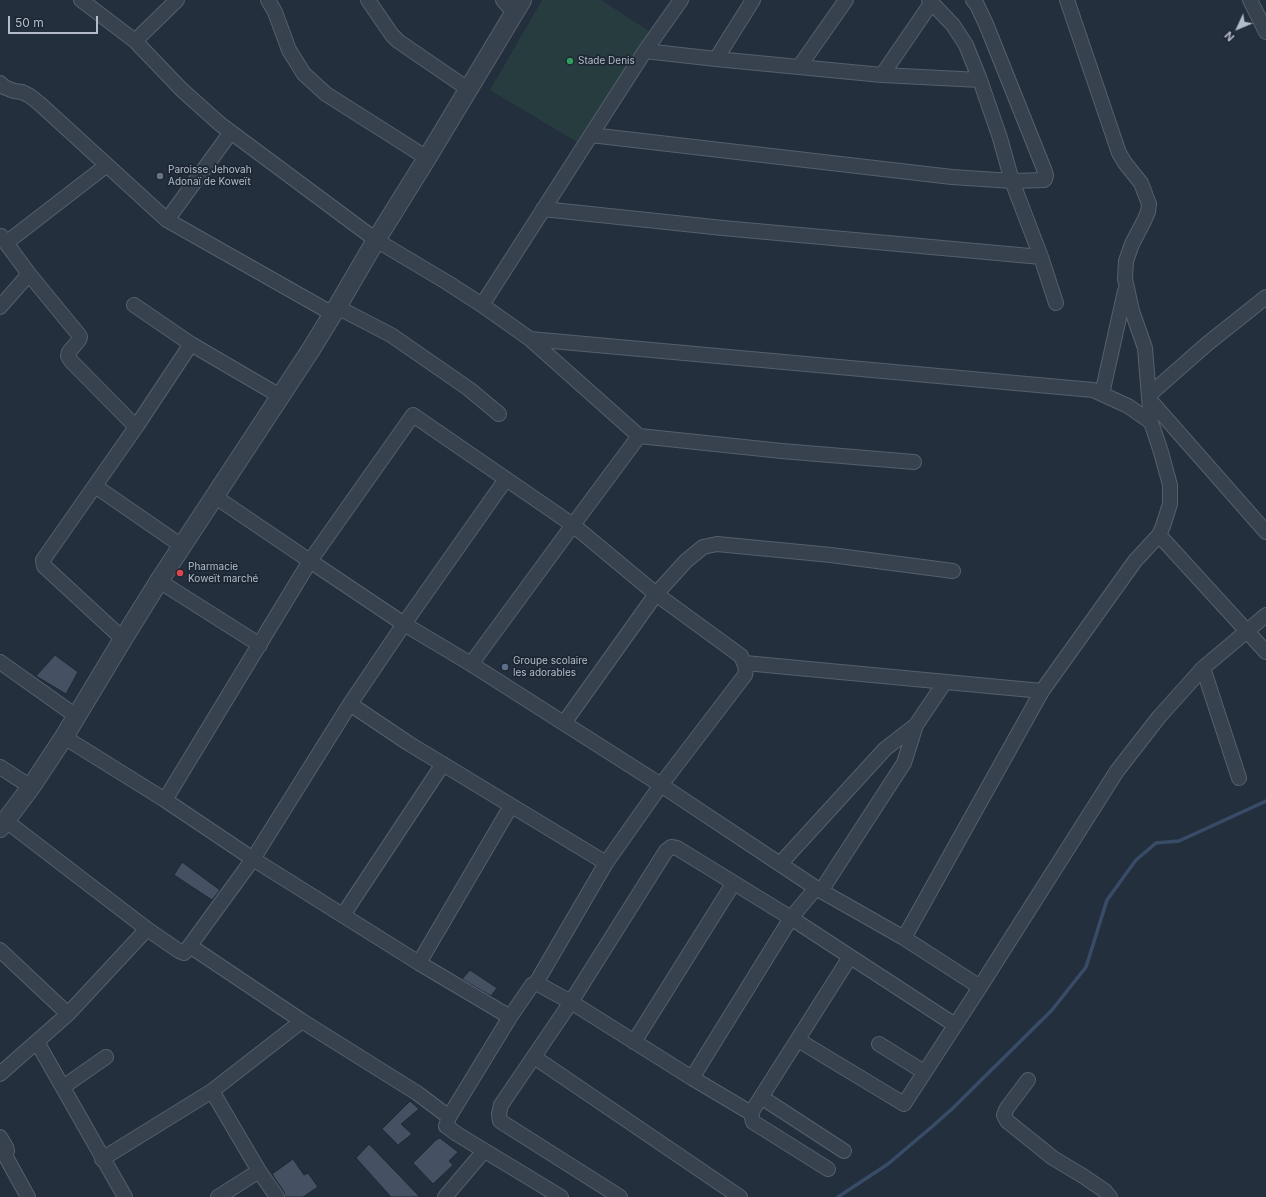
<!DOCTYPE html>
<meta charset="utf-8">
<style>
body{margin:0}
#map{position:relative;width:1266px;height:1197px;overflow:hidden;background:#242f3e;font-family:Inter,sans-serif}
canvas{display:block}
.north{position:absolute;left:1218px;top:8px;width:40px;height:40px;-webkit-text-stroke:3px #1d2633;paint-order:stroke;rotate:226deg;font-size:11px;font-weight:700;line-height:16px;text-align:center;color:#b4bcc9}
.north::after{content:'';display:block;margin:auto;width:14px;height:18px;background:#b4bcc9;clip-path:polygon(50% 0,100% 100%,50% 72%,0 100%)}
.scale{position:absolute;left:8px;top:16px;width:90px;height:18px;box-sizing:border-box;border:2px solid #b4bcc9;border-top:0;padding-left:5px;font-size:12px;line-height:14px;white-space:nowrap;color:#b4bcc9;-webkit-text-stroke:3px #1d2633;paint-order:stroke}
</style>
<div id="map">
<canvas width="1266" height="1197"></canvas>
<div class="north">N</div>
<div class="scale">50 m</div>
</div>
<script>
const ctx = document.querySelector('canvas').getContext('2d');
ctx.lineJoin = 'round';
function paint(path, color) { ctx.fillStyle = color; ctx.fill(path, 'evenodd'); }
const poly = rows => new Path2D(rows.map(r => 'M' + r).join(''));
function strokePath(path, color, width, dash) { ctx.strokeStyle = color; ctx.lineWidth = width; ctx.lineCap = dash ? 'butt' : 'round'; ctx.setLineDash(dash || []); ctx.stroke(path); }
function label(font, color, halo, rows, align = 'center') {
  ctx.font = font + ' Inter,sans-serif'; ctx.lineWidth = 3.5; ctx.setLineDash([]); ctx.textBaseline = 'middle'; ctx.strokeStyle = halo; ctx.fillStyle = color; for (const [text, x, y, turn = 0] of rows) {
    ctx.save(); ctx.translate(x, y); ctx.rotate((+turn || 0) * Math.PI / 180); ctx.textAlign = isNaN(turn) ? turn : align; if (halo) ctx.strokeText(text, 0, 0); ctx.fillText(text, 0, 0); ctx.restore();
  }
}
const green = poly([
 [542,0,601,0,652,33,577,142,490,90]
]);
const stream = poly([
 [838,1197,888,1164,934,1125,953,1108,1052,1010,1086,967,1107,900,1136,860,1156,843,1179,841,1266,801]
]);
const building = poly([
 [55,655,78,672,66,694,36,676,55,655],
 [182,862,220,890,212,900,174,875,182,862],
 [470,970,497,988,491,996,462,979,470,970],
 [410,1101,419,1109,401,1124,412,1134,398,1145,382,1129,410,1101],
 [440,1138,458,1152,449,1161,453,1165,433,1184,413,1163,436,1140,440,1138],
 [369,1144,420,1197,391,1197,356,1158,369,1144],
 [293,1159,304,1175,308,1173,318,1187,303,1197,285,1197,284,1192,272,1174,293,1159]
]);
const minor = poly([
 [81,0,135,41,182,90,220,124,376,240,448,283,482,305,591,135],
 [268,0,275,12,289,50,304,74,326,94,427,158],
 [368,0,392,35,398,41,468,89],
 [503,0,514,13],
 [681,0,645,51,591,135,952,177,1012,181,1041,257,1056,303],
 [929,0,953,25,966,45,980,80],
 [1250,0,1266,32],
 [135,41,177,0],
 [645,51,716,59,882,75,980,80,1000,138,1012,181,1044,180,1045,179,1046,175,1044,169,986,24,977,5,973,0],
 [716,59,753,0],
 [799,67,846,0],
 [882,75,932,2],
 [0,83,4,87,14,91,22,92,30,96,40,104,167,220,333,314],
 [543,209,723,228,1041,257],
 [167,220,231,132],
 [1,236,29,274],
 [6,243,107,165],
 [134,305,191,344,280,396],
 [482,305,530,339,1093,390,1128,406,1151,422],
 [0,307,29,274,79,335,80,337,79,340,69,352,68,356,71,361,136,427],
 [337,307,391,335,469,389,499,414],
 [1102,394,1125,291],
 [1149,395,1207,344,1266,297],
 [1149,399,1266,532],
 [639,436,782,451,914,462],
 [95,486,182,546],
 [214,496,310,561,413,415,573,525,639,436,530,339],
 [1159,535,1266,652],
 [159,581,260,645],
 [123,639,44,566,43,560,136,427,191,344],
 [0,662,76,716],
 [745,663,1042,691],
 [471,664,573,525,656,594,741,656,746,668,745,675,661,785,606,863,536,983],
 [1203,668,1239,778],
 [350,704,408,743,606,863],
 [564,723,656,594,686,561,703,547,717,544,831,555,953,571],
 [64,737,165,800,253,859,419,963,510,1017,532,985,536,983,571,1002,666,851,671,847,677,848,791,918,816,888],
 [0,767,31,787],
 [165,800,310,561,404,624,471,664,661,785,816,888,904,938,1042,691,1135,561,1159,535,1163,526,1170,504,1170,485,1161,452,1151,422,1145,348,1132,311,1125,279,1126,261,1132,244,1144,221,1148,212,1149,204,1141,183,1125,163,1119,153,1067,0],
 [6,821,147,929],
 [780,864,885,749,916,725],
 [821,891,904,763,916,725,945,682],
 [343,915,443,764],
 [190,946,302,1021,417,1093,449,1117],
 [0,950,68,1014],
 [419,963,511,806],
 [980,987,1117,771,1159,717,1203,668,1266,615],
 [510,1017,449,1117,446,1126,457,1134,561,1197],
 [798,1040,904,1104,980,987,904,938],
 [37,1042,125,1197],
 [634,1042,733,884],
 [879,1044,924,1072],
 [534,1057,740,1197],
 [0,1074,68,1014,147,929,179,951,184,953,186,951,253,859,350,704,404,624,506,479],
 [692,1078,791,918,955,1025],
 [1028,1080,1007,1108,1004,1115,1007,1121,1053,1158,1083,1176,1105,1191,1110,1197],
 [63,1087,106,1057],
 [212,1091,259,1171,277,1197],
 [761,1097,844,1151],
 [0,1137,6,1147,7,1151,5,1153,6,1157,28,1197],
 [102,1159,212,1091,302,1021],
 [828,1169,753,1122,751,1113,850,957],
 [218,1197,259,1171],
 [445,1197,484,1151],
 [620,1197,500,1121,499,1114,501,1105,571,1002,692,1078,751,1113]
]);
const tertiary = poly([
 [0,828,31,787,64,737,123,639,159,581,310,351,337,307,376,240,427,158,522,0]
]);
const markers = [
 [570,61,4,"#2e9e5b"],
 [160,176,4,"#6b7280"],
 [180,573,4,"#e0444e"],
 [505,667,4,"#5c6f8a"]
];
const poiNames = [
 ["Stade Denis",578,61],
 ["Paroisse Jehovah",168,170],
 ["Adonaï de Koweït",168,182],
 ["Pharmacie",188,567],
 ["Koweït marché",188,579],
 ["Groupe scolaire",513,661],
 ["les adorables",513,673]
];
paint(green, '#263c3f');
strokePath(stream, '#394c67', 3.5);
paint(building, '#455162');
strokePath(building, '#1f2835', 1);
strokePath(minor, '#565f6c', 16);
strokePath(tertiary, '#565f6c', 20);
strokePath(minor, '#38414e', 14);
strokePath(tertiary, '#38414e', 18);
for (const [x, y, r, color] of markers) { const dot = new Path2D(); dot.arc(x, y, r, 0, 2 * Math.PI); ctx.fillStyle = color; ctx.fill(dot); strokePath(dot, '#1d2633', 1.5); }
label('10px', '#b4bcc9', '#1d2633', poiNames, 'left');
</script>
